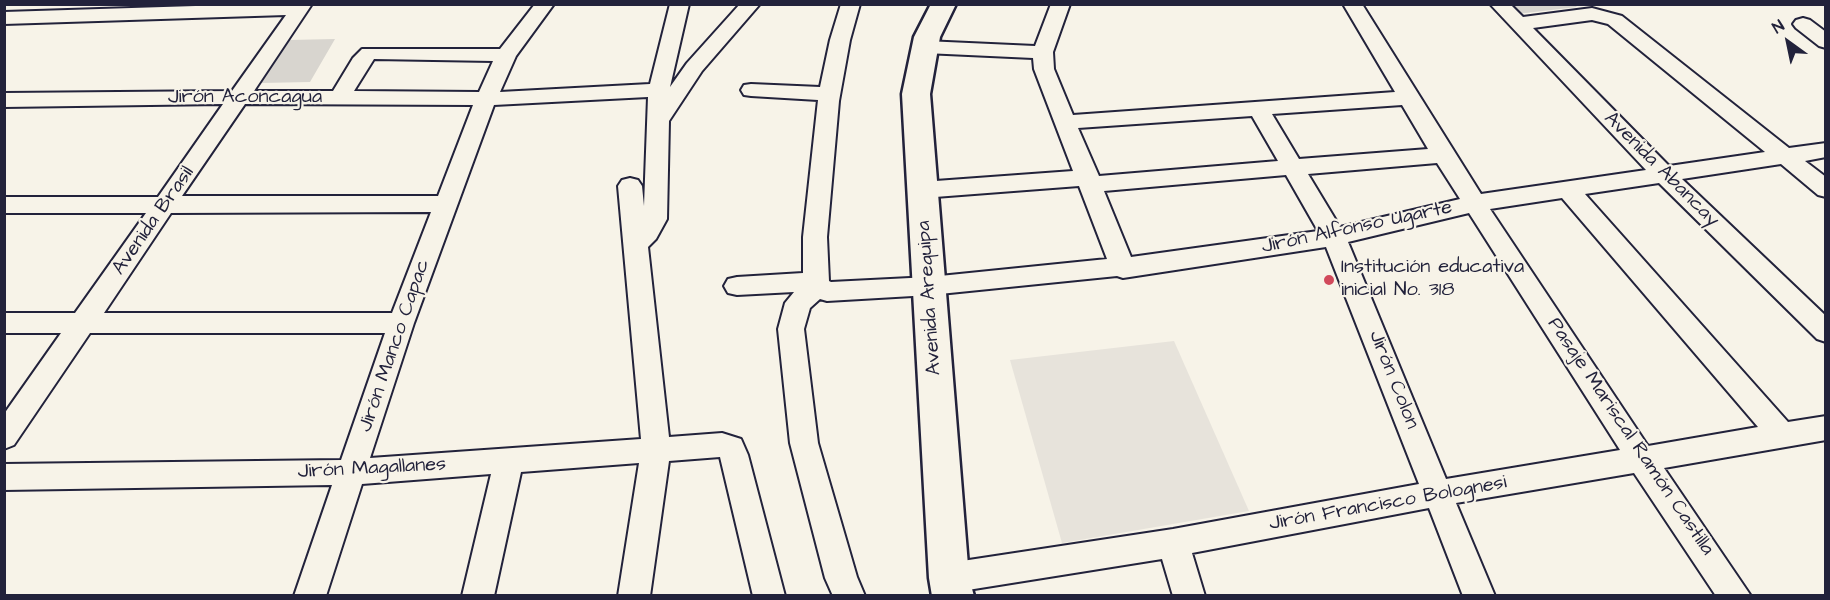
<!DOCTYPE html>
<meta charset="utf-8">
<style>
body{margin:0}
#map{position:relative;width:1830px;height:600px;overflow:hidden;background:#f7f3e8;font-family:"Architects Daughter",sans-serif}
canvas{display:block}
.frame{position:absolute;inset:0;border:6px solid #22223b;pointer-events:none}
.north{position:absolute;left:1758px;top:12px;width:60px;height:60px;-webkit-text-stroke:4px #f7f3e8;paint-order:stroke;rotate:327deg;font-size:16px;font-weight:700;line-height:24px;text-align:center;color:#22223b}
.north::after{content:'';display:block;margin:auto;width:21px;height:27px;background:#22223b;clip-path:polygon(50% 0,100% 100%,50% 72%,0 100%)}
</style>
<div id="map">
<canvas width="1830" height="600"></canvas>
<div class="frame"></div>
<div class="north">N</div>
</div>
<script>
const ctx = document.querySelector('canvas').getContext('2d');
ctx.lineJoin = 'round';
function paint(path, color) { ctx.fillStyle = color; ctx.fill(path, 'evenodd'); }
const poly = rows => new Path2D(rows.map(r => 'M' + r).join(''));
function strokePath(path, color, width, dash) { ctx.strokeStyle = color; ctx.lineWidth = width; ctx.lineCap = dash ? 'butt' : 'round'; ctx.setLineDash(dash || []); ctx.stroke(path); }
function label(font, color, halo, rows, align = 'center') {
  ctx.font = font + ' "Architects Daughter",sans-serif'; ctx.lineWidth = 4.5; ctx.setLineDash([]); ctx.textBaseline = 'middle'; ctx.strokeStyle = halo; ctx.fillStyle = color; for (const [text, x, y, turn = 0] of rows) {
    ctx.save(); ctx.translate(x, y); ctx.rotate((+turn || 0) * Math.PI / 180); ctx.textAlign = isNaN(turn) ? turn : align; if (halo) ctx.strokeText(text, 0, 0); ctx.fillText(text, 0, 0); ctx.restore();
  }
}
const built = poly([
 [1174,341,1249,511,1062,543,1010,360]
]);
const green = poly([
 [1574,4,1577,7,1517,14,1508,5],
 [335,39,310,82,261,83,289,40]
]);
const minor = poly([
 [259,4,312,4,254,91,333,91,353,58,362,49,500,49,535,4,554,4,516,56,500,92,650,84,670,4,689,4,670,87,687,63,740,4,760,4,702,71,669,121,667,219,656,239,648,247,669,437,722,433,741,439,748,455,785,596,753,596,720,457,669,461,650,596,618,596,639,463,521,472,494,596,462,596,491,474,362,484,326,596,294,596,332,485,4,490,4,464,341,460,385,333,90,333,14,445,4,449,4,414,61,333,4,333,4,313,75,313,146,213,4,213,4,197,158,197,223,104,4,107,4,93,232,91,286,15,4,24,4,12,259,4],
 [374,59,493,61,479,92,354,91,374,59],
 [648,97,644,206,642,186,638,180,630,178,622,180,618,186,641,439,370,458,414,323,494,105,648,97],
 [245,104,473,105,438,196,182,196,245,104],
 [431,212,392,313,104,313,171,213,431,212],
 [841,4,860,4,850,40,839,101,827,237,829,281,831,282,930,277,1107,259,1079,186,922,198,914,196,910,190,914,184,922,182,1073,171,1034,69,1033,58,925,53,918,51,915,47,918,43,925,41,1035,46,1051,4,1070,4,1053,52,1054,69,1073,115,1395,92,1343,4,1362,4,1481,194,1646,170,1490,4,1510,4,1523,17,1592,8,1622,16,1789,148,1826,143,1826,157,1805,161,1826,177,1826,197,1818,195,1781,164,1682,179,1826,316,1826,342,1817,339,1659,183,1585,194,1788,422,1826,416,1826,440,1664,468,1751,596,1716,596,1634,473,1456,503,1495,596,1463,596,1429,508,1192,553,1205,596,1173,596,1162,559,949,593,938,588,933,578,938,568,949,563,1173,529,1419,484,1326,247,1123,278,1117,276,930,295,827,301,820,299,810,308,804,329,818,443,857,577,865,596,833,596,825,578,790,443,778,329,785,303,794,292,737,295,728,293,724,286,728,279,737,277,803,273,803,237,818,100,751,96,744,95,741,90,744,85,751,84,820,87,830,40,841,4],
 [1592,20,1608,24,1765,152,1669,166,1533,28,1592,20],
 [1402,105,1428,149,1299,159,1272,114,1402,105],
 [1252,116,1278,161,1099,176,1078,128,1252,116],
 [1437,163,1460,199,1340,227,1308,174,1437,163],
 [1286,175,1318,231,1131,257,1104,191,1286,175],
 [1562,198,1758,427,1648,446,1490,209,1562,198],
 [1469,213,1620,450,1446,479,1348,242,1469,213],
 [1803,18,1810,20,1826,32,1826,48,1819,46,1796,28,1793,24,1796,20,1803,18]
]);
const major = poly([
 [931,4,956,4,940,37,930,94,969,578,974,596,932,596,929,578,902,94,914,37,931,4]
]);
const markers = [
 [1329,280,6,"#d1495b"]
];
const streetNames = [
 ["Jirón Aconcagua",245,98],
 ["Avenida Abancay",1661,170,45],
 ["Avenida Brasil",154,221,-55],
 ["Jirón Alfonso Ugarte",1357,228,-12],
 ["Avenida Arequipa",930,298,-94],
 ["Jirón Manco Capac",395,346,-71],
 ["Jirón Colon",1393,380,68],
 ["Pasaje Mariscal Ramón Castilla",1630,437,56],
 ["Jirón Magallanes",372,469,-3],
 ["Jirón Francisco Bolognesi",1388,504,-10]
];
const poiNames = [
 ["Institución educativa",1341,268],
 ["inicial No. 318",1341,291]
];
paint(built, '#e7e3db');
paint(green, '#d8d5cf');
strokePath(minor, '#22223b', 4);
strokePath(major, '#22223b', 5);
paint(minor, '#f7f3e8');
paint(major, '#f7f3e8');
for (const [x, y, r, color] of markers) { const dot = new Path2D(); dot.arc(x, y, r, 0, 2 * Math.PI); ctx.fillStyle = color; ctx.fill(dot); strokePath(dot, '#f7f3e8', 2); }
label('20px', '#22223b', '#f7f3e8', streetNames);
label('20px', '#22223b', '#f7f3e8', poiNames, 'left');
</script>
